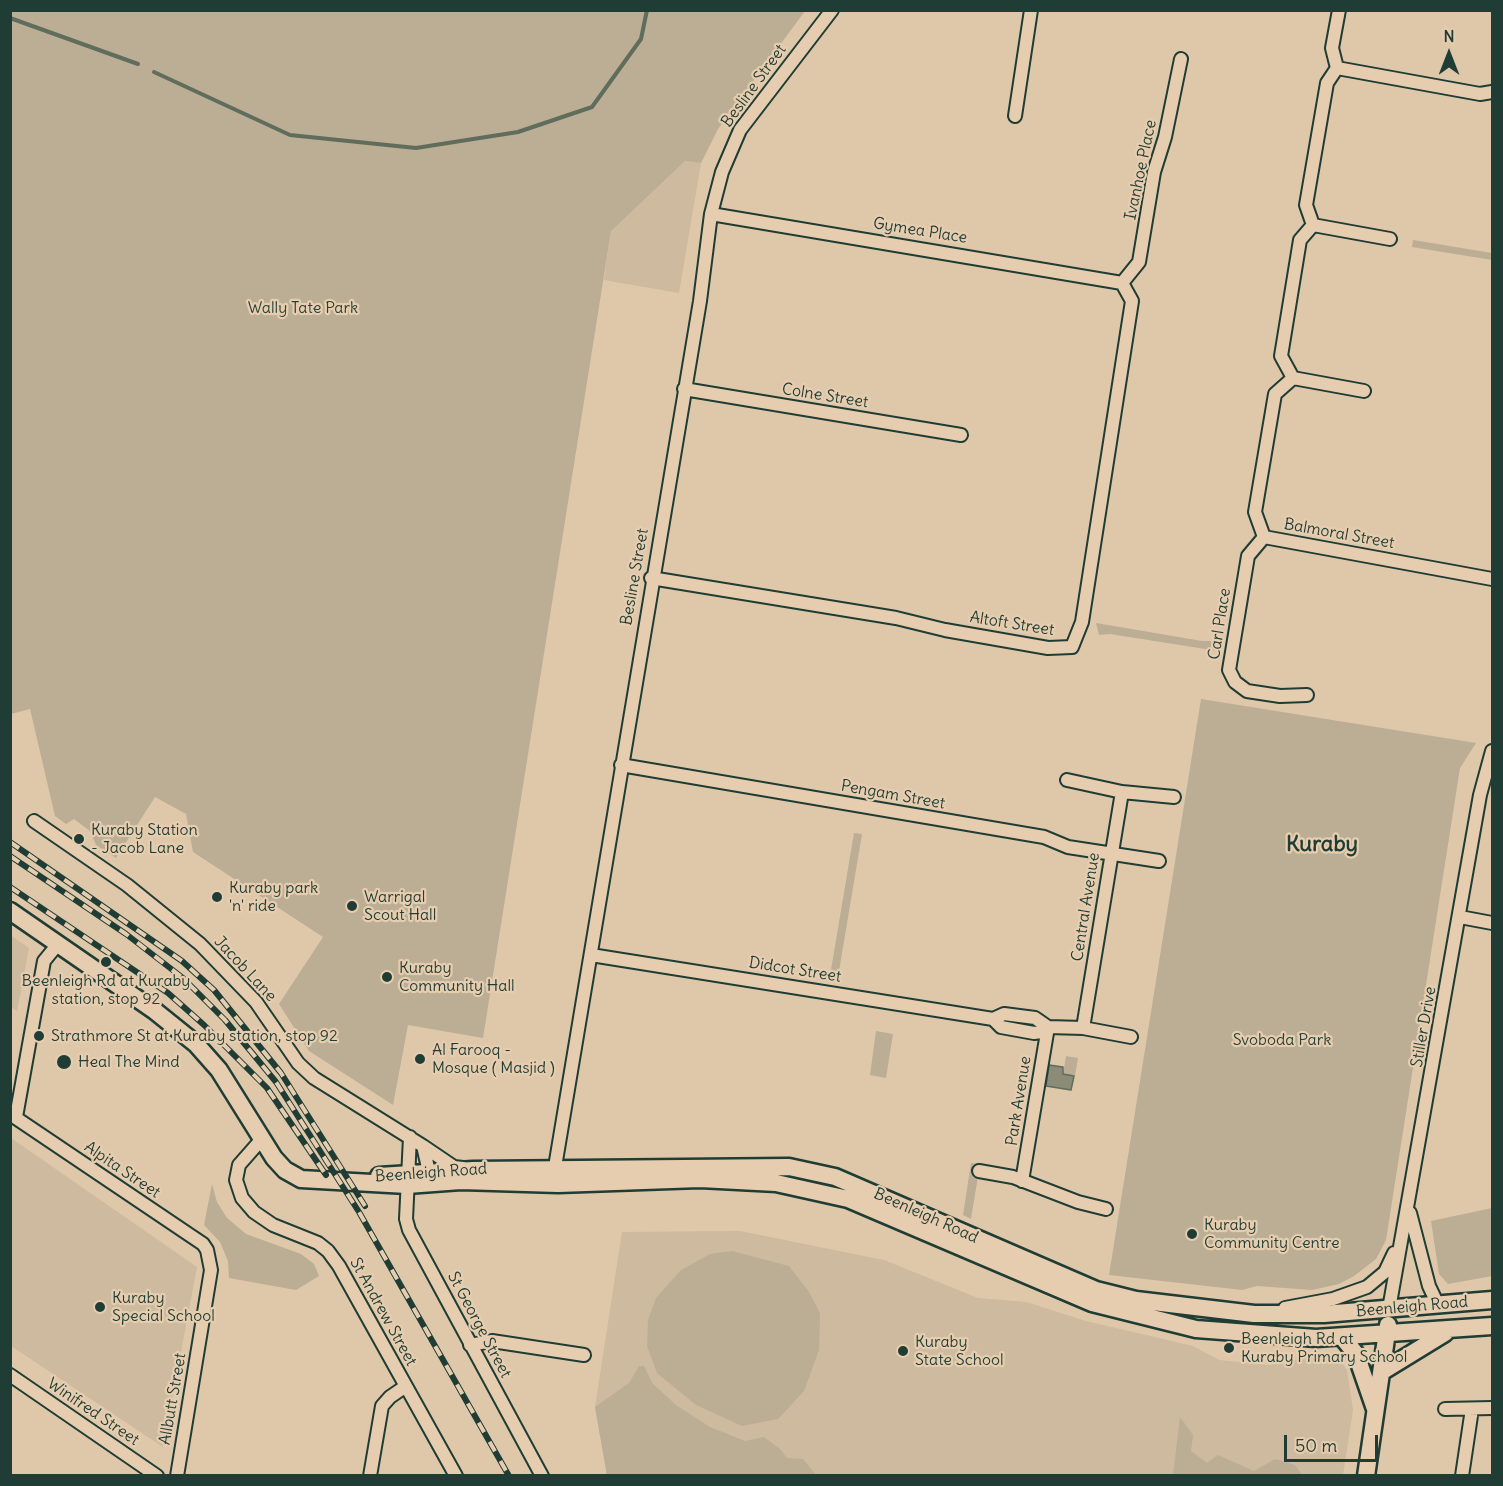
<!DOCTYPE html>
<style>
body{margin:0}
#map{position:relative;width:1503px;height:1486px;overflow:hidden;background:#dfc7aa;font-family:Delius,sans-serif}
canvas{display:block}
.frame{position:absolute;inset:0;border:12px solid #1f3d34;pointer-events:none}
.north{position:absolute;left:1419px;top:24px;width:60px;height:60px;-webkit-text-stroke:4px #e7cdaf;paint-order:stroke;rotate:0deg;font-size:16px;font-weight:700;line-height:24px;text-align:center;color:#1f3d34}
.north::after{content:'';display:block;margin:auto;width:21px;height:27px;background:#1f3d34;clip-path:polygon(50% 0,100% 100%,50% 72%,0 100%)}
.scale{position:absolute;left:1284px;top:1435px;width:94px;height:27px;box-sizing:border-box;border:3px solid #1f3d34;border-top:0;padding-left:8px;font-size:18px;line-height:21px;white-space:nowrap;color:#1f3d34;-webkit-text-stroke:4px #e7cdaf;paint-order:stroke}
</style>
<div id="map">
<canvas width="1503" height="1486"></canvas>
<div class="frame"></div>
<div class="north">N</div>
<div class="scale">50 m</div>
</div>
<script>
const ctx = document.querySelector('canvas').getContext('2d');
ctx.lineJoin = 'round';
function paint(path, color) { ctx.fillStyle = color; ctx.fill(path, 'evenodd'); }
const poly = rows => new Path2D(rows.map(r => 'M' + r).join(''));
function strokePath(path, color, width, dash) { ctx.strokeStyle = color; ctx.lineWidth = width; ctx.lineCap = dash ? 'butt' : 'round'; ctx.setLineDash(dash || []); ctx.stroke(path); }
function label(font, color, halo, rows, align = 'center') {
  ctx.font = font + ' Delius,sans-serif'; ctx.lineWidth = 4.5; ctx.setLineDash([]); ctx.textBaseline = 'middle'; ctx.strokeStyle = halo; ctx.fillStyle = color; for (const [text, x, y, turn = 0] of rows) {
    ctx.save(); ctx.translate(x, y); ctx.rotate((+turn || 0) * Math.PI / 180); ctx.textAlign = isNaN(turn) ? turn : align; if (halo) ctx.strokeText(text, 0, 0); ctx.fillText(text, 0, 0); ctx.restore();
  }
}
const built = poly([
 [685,161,701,163,679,293,604,280,611,230],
 [10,935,29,948,17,1011,11,1007],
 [11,1138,197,1267,163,1447,11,1346],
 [740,1231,884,1260,978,1298,1026,1302,1086,1321,1193,1346,1219,1360,1269,1365,1310,1357,1339,1359,1347,1370,1353,1410,1343,1475,607,1476,595,1407,622,1232]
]);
const green = poly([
 [10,11,805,11,718,129,701,163,685,161,611,231,483,1038,408,1025,393,1105,309,1051,279,1004,323,937,193,852,186,814,155,797,116,858,96,845,90,831,74,819,66,824,55,816,30,709,11,714],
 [1413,240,1492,253,1492,260,1412,247],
 [1096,623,1202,641,1217,641,1218,651,1110,634,1099,635],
 [1201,699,1476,743,1460,768,1386,1240,1376,1259,1354,1276,1339,1284,1312,1290,1257,1286,1242,1290,1109,1275],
 [854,833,862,834,838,977,830,976],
 [876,1031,893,1034,886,1078,870,1075],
 [1066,1056,1078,1058,1075,1076,1063,1074],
 [971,1163,980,1164,971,1219,963,1215],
 [212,1184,217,1202,227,1218,246,1234,301,1254,314,1264,319,1276,296,1290,229,1278,228,1261,220,1242,204,1225],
 [1492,1208,1492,1276,1448,1284,1439,1274,1431,1221],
 [732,1251,789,1266,809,1292,820,1313,819,1350,804,1391,778,1419,742,1426,696,1405,657,1373,647,1346,648,1320,656,1298,681,1270,710,1254],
 [639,1366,644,1366,652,1383,676,1405,710,1427,745,1441,764,1437,780,1449,787,1458,803,1459,816,1475,607,1475,595,1407,629,1383],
 [1180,1417,1193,1435,1191,1451,1207,1463,1218,1455,1254,1471,1275,1459,1295,1465,1302,1475,1173,1475]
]);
const water = poly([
 [1049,1065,1063,1067,1063,1074,1074,1076,1071,1090,1046,1086,1049,1065]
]);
const stream = poly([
 [10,18,138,64],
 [154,72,290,135,416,148,518,132,592,107,641,39,647,10]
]);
const street = poly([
 [1339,10,1332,48,1337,68,1327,83,1306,205,1313,225,1300,240,1281,356,1293,378,1275,394,1255,512,1264,537,1492,579],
 [1337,68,1480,94,1492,92],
 [1015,116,1031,10],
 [711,214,1122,283],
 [1313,225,1390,239],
 [1122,283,1139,262,1154,172,1165,137,1181,59],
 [1293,378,1364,391],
 [684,389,961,435],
 [1264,537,1248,556,1229,670,1235,682,1247,691,1280,696,1307,695],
 [651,578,896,618,945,630,1048,648,1072,647,1082,622,1132,301,1122,283],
 [621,765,1044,837,1068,847,1159,861],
 [1067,780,1122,792,1174,797],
 [34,821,127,885,200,944,256,1002,298,1063,314,1078,423,1146,429,1172],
 [1460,917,1492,923],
 [591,955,993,1019,1004,1014,1035,1018,1048,1027],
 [993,1019,1001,1027,1034,1033,1042,1032,1048,1027,1083,1028,1131,1037],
 [1083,1028,1122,792],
 [10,1114,203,1244,207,1250,211,1270,177,1476],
 [16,1117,44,961,58,944],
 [410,1137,406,1219,409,1230,542,1476],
 [261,1140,239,1165,236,1180,242,1198,254,1212,273,1225,318,1243,328,1251,339,1266,456,1476],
 [423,1146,454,1167,463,1168],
 [979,1171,1013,1177,1078,1202,1106,1209],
 [558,1175,556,1161,700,301,711,214,722,172,740,130,832,10],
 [1022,1181,1048,1027],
 [1410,1213,1429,1286,1438,1305],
 [1285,1308,1333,1299,1367,1287,1385,1272,1394,1253],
 [1389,1309,1480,795,1492,751],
 [470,1345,492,1341,584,1355],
 [10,1375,157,1476],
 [1445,1409,1492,1408],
 [370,1476,382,1406,390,1397,406,1386],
 [1462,1476,1472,1409]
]);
const secondary = poly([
 [10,911,155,1011,196,1044,219,1070,274,1158,285,1170,301,1179,407,1185,461,1181,558,1184,700,1179,776,1183,848,1199,1092,1303,1196,1329,1316,1338,1492,1326],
 [379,1176,473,1170,789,1167,835,1177,1096,1290,1136,1300,1254,1314,1324,1314,1492,1300],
 [1342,1337,1356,1354,1375,1409],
 [1383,1371,1445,1333],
 [1366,1476,1388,1325]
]);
const rail = poly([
 [10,842,182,961,214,990,281,1073,365,1206],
 [10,856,126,934,183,978,225,1020,276,1082,359,1212,509,1476],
 [10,887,168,993,204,1025,267,1088,326,1175]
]);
const markers = [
 [79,839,6,"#1f3d34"],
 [217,897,6,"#1f3d34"],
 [352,906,6,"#1f3d34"],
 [106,962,6,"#1f3d34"],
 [387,977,6,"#1f3d34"],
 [39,1036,6,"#1f3d34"],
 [420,1059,6,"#1f3d34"],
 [64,1062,8,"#1f3d34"],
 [1192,1234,6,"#1f3d34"],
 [100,1307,6,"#1f3d34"],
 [1229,1348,6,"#1f3d34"],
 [903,1351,6,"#1f3d34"]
];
const streetNames = [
 ["Besline Street",754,86,-54],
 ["Ivanhoe Place",1141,170,-78],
 ["Gymea Place",920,231,9],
 ["Colne Street",825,396,9],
 ["Balmoral Street",1339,534,10],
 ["Besline Street",635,577,-80],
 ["Altoft Street",1012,624,9],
 ["Carl Place",1220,624,-81],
 ["Pengam Street",893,795,10],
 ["Central Avenue",1086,907,-81],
 ["Jacob Lane",245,969,47],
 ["Didcot Street",795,970,9],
 ["Stiller Drive",1424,1027,-80],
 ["Park Avenue",1019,1101,-81],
 ["Alpita Street",122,1170,34],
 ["Beenleigh Road",431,1173,-4],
 ["Beenleigh Road",926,1216,24],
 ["Beenleigh Road",1412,1307,-5],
 ["St Andrew Street",383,1312,61],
 ["St George Street",479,1325,62],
 ["Allbutt Street",173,1399,-80],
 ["Winifred Street",93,1412,34]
];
const parkNames = [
 ["Wally Tate Park",303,308],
 ["Svoboda Park",1282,1040]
];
const poiNames = [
 ["Kuraby Station",91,830],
 ["- Jacob Lane",91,848],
 ["Kuraby park",229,888],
 ["'n' ride",229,906],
 ["Warrigal",364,897],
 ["Scout Hall",364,915],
 ["Kuraby",399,968],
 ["Community Hall",399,986],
 ["Beenleigh Rd at Kuraby",106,981,"center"],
 ["station, stop 92",106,999,"center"],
 ["Strathmore St at Kuraby station, stop 92",51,1036],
 ["Al Farooq -",432,1050],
 ["Mosque ( Masjid )",432,1068],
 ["Heal The Mind",78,1062],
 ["Kuraby",1204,1225],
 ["Community Centre",1204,1243],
 ["Kuraby",112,1298],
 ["Special School",112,1316],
 ["Beenleigh Rd at",1241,1339],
 ["Kuraby Primary School",1241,1357],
 ["Kuraby",915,1342],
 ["State School",915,1360]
];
const districtNames = [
 ["Kuraby",1322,845]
];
paint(built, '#cdba9f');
paint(green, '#bcae94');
paint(water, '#8b8b77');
strokePath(water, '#606c5c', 1.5);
strokePath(stream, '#606c5c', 4);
strokePath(street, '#1f3d34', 16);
strokePath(secondary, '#1f3d34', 21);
strokePath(street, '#e7cdaf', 12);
strokePath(secondary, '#e7cdaf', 16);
strokePath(rail, '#1f3d34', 6);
strokePath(rail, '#e7cdaf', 4, [11]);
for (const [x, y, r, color] of markers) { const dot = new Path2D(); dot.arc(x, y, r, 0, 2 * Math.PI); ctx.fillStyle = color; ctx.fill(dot); strokePath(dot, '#e7cdaf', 2); }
label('16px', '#1f3d34', '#e7cdaf', streetNames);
label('16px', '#274339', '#e7cdaf', parkNames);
label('16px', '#1f3d34', '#e7cdaf', poiNames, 'left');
label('bold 22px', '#1f3d34', '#e7cdaf', districtNames);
</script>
